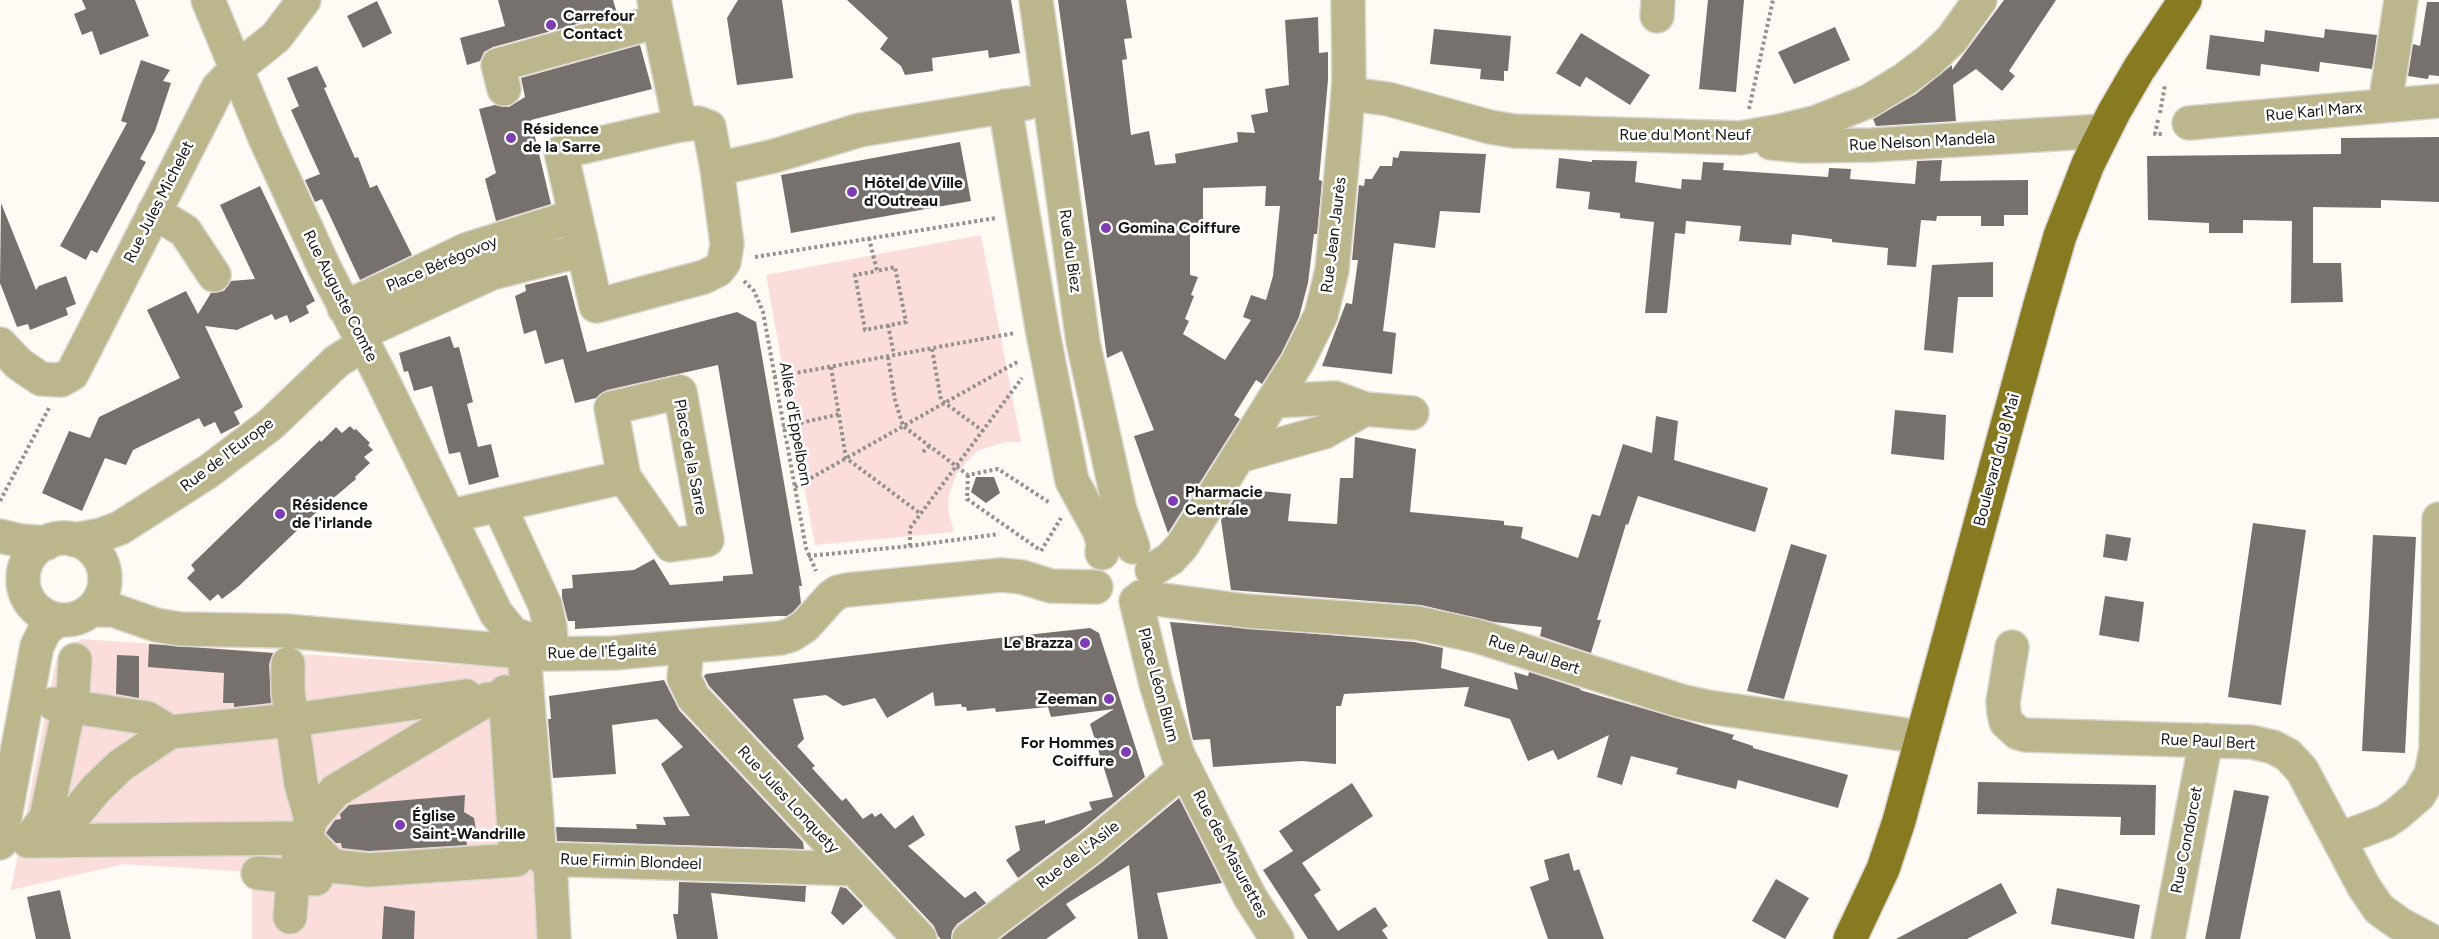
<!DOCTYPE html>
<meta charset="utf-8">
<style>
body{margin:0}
canvas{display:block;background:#fffaf4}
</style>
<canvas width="2439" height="939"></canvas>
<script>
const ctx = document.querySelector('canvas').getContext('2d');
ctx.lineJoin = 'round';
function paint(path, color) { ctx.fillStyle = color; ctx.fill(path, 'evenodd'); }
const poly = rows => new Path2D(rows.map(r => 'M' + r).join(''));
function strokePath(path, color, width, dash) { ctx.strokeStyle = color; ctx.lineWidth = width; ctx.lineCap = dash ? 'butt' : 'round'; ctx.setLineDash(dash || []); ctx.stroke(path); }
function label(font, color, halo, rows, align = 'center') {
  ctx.font = font + ' Figtree,sans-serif'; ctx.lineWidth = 5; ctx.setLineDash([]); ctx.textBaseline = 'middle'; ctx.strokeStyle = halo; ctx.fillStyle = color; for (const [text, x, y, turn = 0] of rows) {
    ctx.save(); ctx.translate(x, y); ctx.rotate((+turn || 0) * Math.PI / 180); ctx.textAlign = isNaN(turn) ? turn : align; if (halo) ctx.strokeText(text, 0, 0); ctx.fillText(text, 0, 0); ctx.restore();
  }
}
const green = poly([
 [981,235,1021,442,1005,442,977,451,957,473,949,494,948,510,954,532,815,545,766,275],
 [81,639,521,669,556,920,572,939,252,939,252,872,124,864,11,890,56,661]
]);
const building = poly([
 [82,0,135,0,149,36,100,55,92,31,82,35,74,14,86,9],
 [498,0,613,0,617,13,493,47,484,52,480,61,467,65,460,38,505,26],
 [738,0,782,0,793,78,737,85,727,18],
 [847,0,1011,0,1020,53,989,58,988,50,932,58,933,71,905,75,901,66,880,49,888,38],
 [1058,0,1126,0,1132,38,1124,39,1127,59,1122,60,1131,135,1149,131,1155,165,1176,163,1175,154,1238,142,1237,132,1255,133,1251,115,1268,112,1265,89,1289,85,1285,20,1318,17,1319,53,1328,52,1328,80,1319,180,1322,181,1317,234,1314,234,1308,283,1299,317,1282,352,1262,384,1256,380,1234,415,1240,419,1168,533,1134,436,1154,430,1122,351,1107,358],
 [1266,186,1265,206,1280,206,1273,276,1266,300,1251,295,1243,317,1251,320,1225,360,1183,334,1189,321,1185,319,1194,296,1191,295,1198,277,1190,275,1190,225,1203,226,1203,188],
 [1708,0,1744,0,1736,92,1699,89],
 [2004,0,2056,0,2009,71,2015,76,2002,91,1976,69,1953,85,1956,121,1876,126,1873,119,1916,94,1952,65,1952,70],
 [377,1,392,33,363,48,347,16],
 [2427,2,2439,2,2439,76,2429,75,2428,79,2408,76,2413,44,2420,46],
 [1835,27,1850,60,1794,84,1778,52],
 [1434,29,1511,36,1508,71,1504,71,1504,81,1480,79,1481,69,1430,64],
 [2325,29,2377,35,2372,69,2320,62,2319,72,2261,64,2260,76,2206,69,2210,35,2264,42,2265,30,2324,38],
 [1581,33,1650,75,1630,105,1586,77,1580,87,1556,73],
 [640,45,652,89,531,120,551,204,496,221,485,179,496,173,479,109,495,105,509,107,525,97,521,78],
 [141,60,170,70,163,81,171,83,155,131,140,159,146,162,97,253,91,250,86,260,60,246,127,123,121,121],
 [317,66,327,87,324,88,355,158,358,157,370,188,377,185,412,255,360,280,322,199,315,202,305,180,320,174,291,110,299,106,287,78],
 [2439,137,2439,202,2381,200,2381,208,2313,207,2313,263,2341,263,2343,302,2291,303,2292,221,2243,220,2243,233,2209,233,2209,223,2148,220,2147,156,2341,154,2341,138],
 [960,142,971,201,791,233,781,175],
 [1400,151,1486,154,1480,213,1440,211,1435,248,1394,243,1383,331,1396,333,1392,374,1322,366,1346,303,1352,304,1358,260,1352,260,1359,185,1364,186,1365,179,1372,179,1380,166,1392,166,1393,157,1398,158],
 [1559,158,1592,162,1592,160,1637,161,1635,182,1681,189,1682,179,1701,180,1703,162,1724,163,1723,170,1828,177,1829,168,1851,169,1850,179,1915,184,1917,161,1942,160,1940,181,2028,180,2028,215,2004,215,2004,226,1981,226,1981,216,1937,216,1936,221,1921,220,1916,267,1887,265,1888,248,1832,242,1832,239,1792,234,1791,245,1739,241,1741,226,1686,221,1685,234,1675,233,1667,313,1645,313,1654,222,1620,218,1620,213,1588,209,1590,192,1556,188],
 [260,186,315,301,306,306,309,313,290,323,287,315,275,320,272,314,237,330,205,326,243,407,234,412,240,424,221,434,215,422,204,427,199,418,133,450,126,465,105,458,82,511,42,493,69,431,90,438,99,417,180,378,147,310,186,291,198,314,211,293,224,291,231,281,255,279,220,205],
 [1,203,36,290,39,286,66,276,76,304,66,308,68,315,30,330,28,324,17,327,0,283],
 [1993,262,1993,297,1958,297,1953,353,1924,350,1932,265],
 [567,275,587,352,737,312,756,322,802,586,799,586,801,603,793,612,787,616,777,616,575,629,575,621,568,621,562,597,562,589,573,588,572,575,634,570,654,559,670,585,723,581,723,576,753,574,718,365,607,390,596,398,575,403,563,359,545,364,536,330,524,334,515,296,526,291,525,285],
 [450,336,454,348,459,347,473,402,467,404,478,447,491,444,499,477,469,485,460,452,449,454,432,386,414,391,408,371,404,372,399,353],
 [1895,410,1946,415,1944,460,1891,454],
 [1656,416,1678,421,1674,460,1768,488,1755,532,1638,496,1628,525,1626,524,1597,620,1601,620,1591,653,1540,636,1542,627,1494,622,1421,605,1231,590,1221,520,1240,489,1291,494,1288,521,1337,524,1340,478,1353,478,1355,437,1416,449,1410,512,1504,521,1504,525,1523,527,1521,538,1578,558,1592,514,1600,516,1623,444,1652,453],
 [350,426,354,430,356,429,370,443,368,445,373,450,364,457,370,463,355,477,356,479,311,517,239,586,222,599,218,594,210,601,187,578,195,570,191,565,320,440,321,442,336,427,342,433],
 [976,477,994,477,1000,493,986,503,971,492],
 [2253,523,2306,530,2281,705,2228,697],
 [2106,534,2131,538,2127,561,2103,557],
 [2373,535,2416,537,2405,753,2362,751],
 [1791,544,1827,555,1784,699,1747,691],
 [2105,596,2144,602,2139,642,2099,635],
 [1170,622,1414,642,1443,648,1441,668,1518,690,1514,672,1528,676,1529,672,1581,689,1580,690,1734,735,1732,739,1753,746,1753,748,1848,775,1838,808,1738,780,1736,789,1676,774,1678,768,1631,756,1622,785,1597,777,1609,735,1558,760,1553,750,1528,761,1510,719,1464,706,1469,687,1344,694,1341,706,1336,706,1336,764,1302,761,1213,767,1210,739,1193,740,1192,736],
 [1090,628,1099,633,1145,777,1078,833,1018,878,1006,860,1020,850,1015,826,1045,820,1045,824,1092,810,1089,802,1113,797,1090,724,1114,709,1051,717,1048,707,996,712,995,708,967,711,966,707,962,707,961,704,935,706,933,692,887,718,875,698,843,706,826,695,793,699,804,739,797,746,815,766,812,768,842,801,846,798,863,819,872,813,875,817,881,813,895,829,913,815,925,835,908,846,965,898,975,891,986,903,957,924,952,931,951,939,941,939,938,936,934,926,709,686,704,676,706,674,963,642],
 [149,644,273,653,269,664,271,703,234,707,234,703,223,703,224,673,148,667],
 [117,655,139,656,139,698,116,694],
 [664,680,679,710,803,842,804,849,557,841,556,827,637,829,636,824,666,825,663,817,690,816,661,764,683,747,657,719,612,725,616,774,553,778,548,719,551,719,549,696],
 [1978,782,2156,785,2155,835,2120,835,2121,817,1977,814],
 [1352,783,1373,816,1302,863,1321,890,1314,895,1338,931,1375,907,1388,926,1382,930,1388,939,1308,939,1263,870,1293,851,1279,831],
 [2234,790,2269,796,2240,939,2205,939],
 [465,795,464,812,474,818,476,830,466,839,467,845,369,851,342,848,341,843,336,843,326,833,335,820,341,819,340,814,349,805],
 [1179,798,1222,883,1157,893,1168,939,1138,939,1129,865,1066,904,1076,918,1046,939,1000,939,1101,863],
 [1569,853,1574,871,1579,869,1604,939,1548,939,1530,887,1549,880,1544,860],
 [1776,879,1809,898,1785,939,1752,921],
 [679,882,806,886,805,902,711,893,718,939,677,939,673,914,678,914],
 [2001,883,2017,913,1967,939,1896,939],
 [840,887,846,888,863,906,843,925,831,913],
 [2057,888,2140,905,2134,939,2051,924],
 [60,890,71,939,36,939,27,897],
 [384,906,415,911,414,939,382,939]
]);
const path = poly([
 [1749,109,1773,0],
 [2160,113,2165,85],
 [2158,120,2155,134,2162,134],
 [869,238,877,271,895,267,906,322,865,330,855,275,877,271],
 [755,257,996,218],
 [744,281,754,291,763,312,806,548,816,571],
 [888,325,894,355],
 [932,349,941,400,983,431],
 [888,357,895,400,903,426,968,475,998,469,1050,503],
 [831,367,846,458,921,514],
 [774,377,1015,333],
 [783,427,840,414],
 [923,452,929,446],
 [968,475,967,499,1040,550],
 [795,487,1019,361],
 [0,501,49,408],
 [910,546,910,528,1022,378],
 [1041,551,1061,518],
 [808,556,910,546,999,534]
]);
const minor = poly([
 [208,0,265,138,324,267,380,375,496,613,513,634,546,645],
 [654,0,680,125],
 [1036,0,1083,342,1120,510,1133,547],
 [1657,16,1658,0],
 [504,89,498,65,658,21],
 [1349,94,1388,99,1490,127,1514,131,1740,138,1780,131,1817,122,1869,101,1905,79,1930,60,1952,39,1980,0],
 [2385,105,2401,0],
 [1005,106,1042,328,1072,481,1099,530,1103,542,1102,553],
 [698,123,709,127,717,169,727,244,724,262,718,270,704,277,596,306,561,152,680,125,698,123],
 [2189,123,2439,101],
 [1771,143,1803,146,1872,145,2104,131],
 [717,169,774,156,860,130,1027,103],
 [154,212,185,231,214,275],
 [344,308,468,249,575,216],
 [359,334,492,273,582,250],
 [0,344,19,364,41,379,61,380,72,374,218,88,236,69,276,37,304,0],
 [680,392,707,540,671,545,624,477,611,408,680,392],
 [1365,409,1412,413],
 [1239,456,1324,432,1365,409,1335,398,1273,401],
 [499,505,545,605,550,627,552,654],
 [450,516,624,477],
 [0,536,22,541,47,543],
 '23 579a41 41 0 1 1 82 0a41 41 0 1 1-82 0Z',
 [74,540,101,535,120,528,209,471,271,424,337,361,364,344],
 [1152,570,1170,559,1182,546,1298,361,1321,315,1332,270,1345,133,1349,78,1348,0],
 [1141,597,1246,611,1417,623,1477,636,1681,701,1708,707,1922,737],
 [1136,601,1156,684,1178,755,1250,897,1277,939],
 [91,610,113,610,156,625,180,629,286,631,545,654,614,653,781,638,791,635,805,626,831,597,838,592,847,590,1001,575,1022,577,1051,586,1096,587],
 [2012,647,2003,702,2004,713,2006,722,2018,733,2025,735,2251,742,2273,747,2288,755,2302,770,2364,887,2379,909,2400,924,2428,939],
 [687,648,684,678,693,697,920,939],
 [524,652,539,846,544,859,854,869],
 [75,660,72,707,67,717,46,818,28,841,305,838,332,866,369,870,516,860,505,692],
 [288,664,288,692,301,784,311,819],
 [54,704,147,718,170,732,292,720,466,696,476,706],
 [2340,839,2385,822,2397,814,2419,795,2431,774,2436,749,2439,519],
 [61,841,73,817,96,789,121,765,170,732],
 [0,843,37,646,45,630,58,620],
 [550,860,554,939],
 [258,873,316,879],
 [290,917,293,877,311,819,335,791,488,699],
 [969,939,1090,848,1185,768],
 [2168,939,2206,740]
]);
const major = poly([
 [1850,939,1883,869,1899,821,2039,308,2060,236,2088,164,2114,112,2139,69,2185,0]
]);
const markers = [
 [551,25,6,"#7e3db1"],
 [511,138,6,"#7e3db1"],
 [852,192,6,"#7e3db1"],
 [1106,228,6,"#7e3db1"],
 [1173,501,6,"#7e3db1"],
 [280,514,6,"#7e3db1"],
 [1085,643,6,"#7e3db1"],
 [1109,699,6,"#7e3db1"],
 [1126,752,6,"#7e3db1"],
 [400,825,6,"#7e3db1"]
];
const poiNames = [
 ["Carrefour",563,16],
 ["Contact",563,34],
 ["Résidence",523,129],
 ["de la Sarre",523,147],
 ["Hôtel de Ville",864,183],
 ["d'Outreau",864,201],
 ["Gomina Coiffure",1118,228],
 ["Pharmacie",1185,492],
 ["Centrale",1185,510],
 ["Résidence",292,505],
 ["de l'irlande",292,523],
 ["Le Brazza",1073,643,"right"],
 ["Zeeman",1097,699,"right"],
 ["For Hommes",1114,743,"right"],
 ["Coiffure",1114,761,"right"],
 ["Église",412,816],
 ["Saint-Wandrille",412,834]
];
const streetNames = [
 ["Rue Karl Marx",2314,112,-5],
 ["Rue du Mont Neuf",1685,135],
 ["Rue Nelson Mandela",1922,142,-3],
 ["Rue Jules Michelet",159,202,-63],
 ["Rue Jean Jaurès",1334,235,-83],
 ["Rue du Biez",1070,251,82],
 ["Place Bérégovoy",442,264,-23],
 ["Rue Auguste Comte",340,296,63],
 ["Allée d'Eppelborn",795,424,80],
 ["Rue de l'Europe",227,455,-37],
 ["Place de la Sarre",690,457,79],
 ["Boulevard du 8 Mai",1997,460,-75],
 ["Rue de l'Égalité",602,652,-2],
 ["Rue Paul Bert",1534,655,18],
 ["Place Léon Blum",1158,685,75],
 ["Rue Paul Bert",2208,742,3],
 ["Rue Jules Lonquety",788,800,47],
 ["Rue Condorcet",2187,840,-79],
 ["Rue des Masurettes",1230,854,62],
 ["Rue de L'Asile",1078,855,-38],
 ["Rue Firmin Blondeel",631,862,2]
];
paint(green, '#fbdedc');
paint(building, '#77716e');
strokePath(minor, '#dad6d0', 36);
strokePath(major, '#dad6d0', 36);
strokePath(path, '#95918d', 4, [3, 3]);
strokePath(minor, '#bcb68c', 33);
strokePath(major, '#877a20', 33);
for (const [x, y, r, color] of markers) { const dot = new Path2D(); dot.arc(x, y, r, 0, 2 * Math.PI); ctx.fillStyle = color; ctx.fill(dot); strokePath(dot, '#fff', 2); }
label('bold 16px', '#171614', '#fff', poiNames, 'left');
label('16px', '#171614', '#fff', streetNames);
</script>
